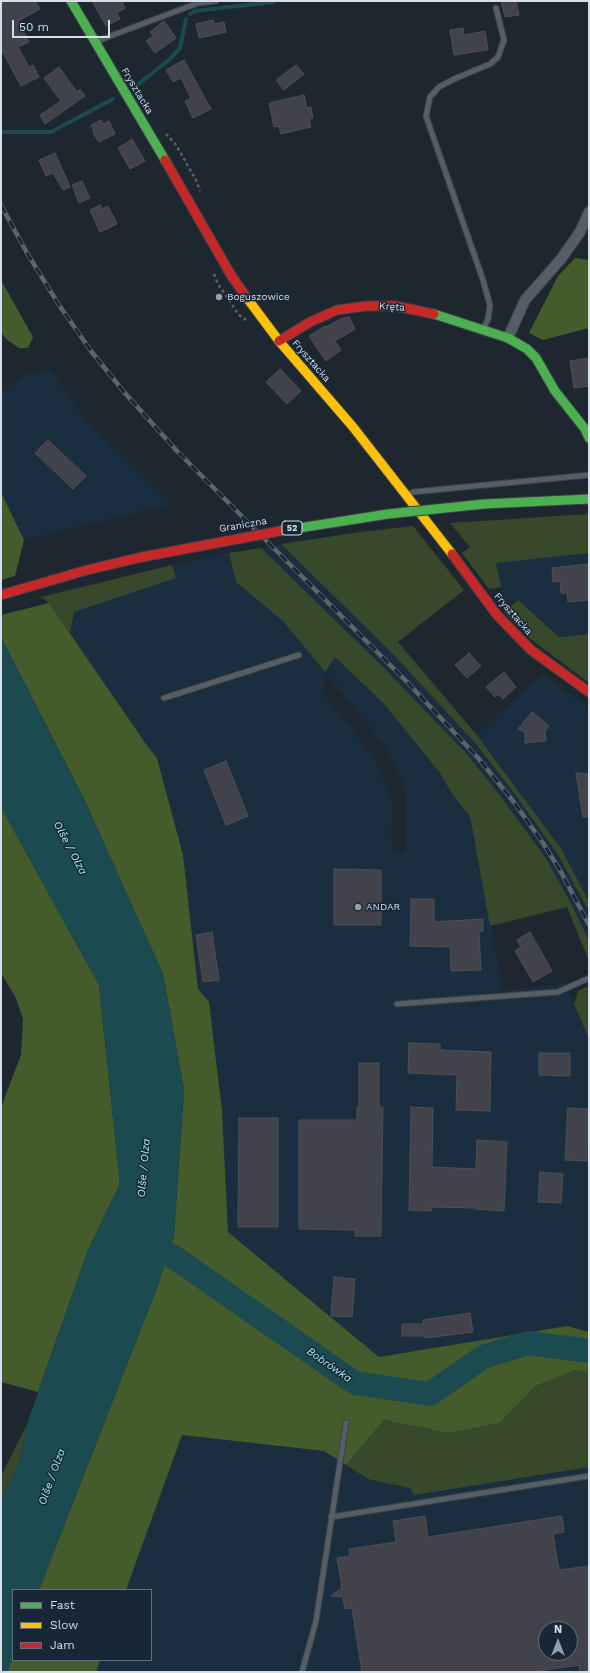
<!DOCTYPE html>
<meta charset="utf-8">
<style>
body{margin:0}
#map{position:relative;width:590px;height:1673px;overflow:hidden;background:#1e272f;font-family:"Work Sans",sans-serif}
canvas{display:block}
.frame{position:absolute;inset:0;border:2px solid #d5dfe9;pointer-events:none}
.legend{position:absolute;left:12px;top:1589px;width:140px;height:72px;box-sizing:border-box;background:#172736;border:1px solid #63717e;margin:0;padding:5px 7px;list-style:none;font-size:12px;color:#d5dfe9}
.legend li{display:flex;align-items:center;gap:8px;height:20px}
.legend b{width:20px;border:1px solid #63717e}
.north{position:absolute;left:538px;top:1621px;width:40px;height:40px;box-sizing:border-box;background:#172736;border:1px solid #63717e;border-radius:50%;rotate:0deg;font-size:11px;font-weight:700;line-height:16px;text-align:center;color:#d5dfe9}
.north::after{content:'';display:block;margin:auto;width:14px;height:18px;background:#959fa8;clip-path:polygon(50% 0,100% 100%,50% 72%,0 100%)}
.scale{position:absolute;left:12px;top:20px;width:98px;height:18px;box-sizing:border-box;border:2px solid #d5dfe9;border-top:0;padding-left:5px;font-size:12px;line-height:14px;white-space:nowrap;color:#d5dfe9;-webkit-text-stroke:3px #172736;paint-order:stroke}
</style>
<div id="map">
<canvas width="590" height="1673"></canvas>
<div class="frame"></div>
<ul class="legend">
<li><b style="height:5px;background:#4caf50"></b>Fast</li>
<li><b style="height:5px;background:#ffc107"></b>Slow</li>
<li><b style="height:5px;background:#c62828"></b>Jam</li>
</ul>
<div class="north">N</div>
<div class="scale">50 m</div>
</div>
<script>
const ctx = document.querySelector('canvas').getContext('2d');
ctx.lineJoin = 'round';
function paint(path, color) { ctx.fillStyle = color; ctx.fill(path, 'evenodd'); }
const poly = rows => new Path2D(rows.map(r => 'M' + r).join(''));
function strokePath(path, color, width, dash) { ctx.strokeStyle = color; ctx.lineWidth = width; ctx.lineCap = dash ? 'butt' : 'round'; ctx.setLineDash(dash || []); ctx.stroke(path); }
function label(font, color, halo, rows, align = 'center') {
  ctx.font = font + ' "Work Sans",sans-serif'; ctx.lineWidth = 3; ctx.setLineDash([]); ctx.textBaseline = 'middle'; ctx.strokeStyle = halo; ctx.fillStyle = color; for (const [text, x, y, turn = 0] of rows) {
    ctx.save(); ctx.translate(x, y); ctx.rotate((+turn || 0) * Math.PI / 180); ctx.textAlign = isNaN(turn) ? turn : align; if (halo) ctx.strokeText(text, 0, 0); ctx.fillText(text, 0, 0); ctx.restore();
  }
}
const built = poly([
 [51,370,81,414,172,504,24,540,1,492,1,393,27,374],
 [281,544,395,656,476,744,511,789,557,853,586,905,589,911,589,941,574,909,547,860,502,798,466,754,383,667,261,548],
 [229,553,236,582,283,621,325,671,335,657,385,705,440,773,452,794,470,816,503,991,565,983,589,1039,589,1332,566,1326,379,1357,228,1232,222,1111,209,1002,198,989,183,855,157,758,148,747,70,633,74,612,176,578,172,565],
 [325,672,384,745,399,773,406,796,406,853,392,852,391,797,372,754,323,693],
 [589,553,589,634,559,637,518,600,503,601,496,563],
 [543,674,584,704,589,713,589,902,562,850,476,734],
 [589,1405,589,1672,96,1672,100,1660,151,1660,151,1590,126,1590,182,1435,324,1451,368,1479],
 [546,1629,570,1629,570,1653,546,1653]
]);
const green = poly([
 [589,514,589,553,496,563,501,587,489,589,462,553,470,547,450,523],
 [413,526,464,590,398,642,476,734,562,850,589,902,589,911,557,853,511,789,476,744,395,656,281,544,360,532],
 [261,548,383,667,466,753,502,798,547,860,574,909,589,941,589,961,567,907,490,926,470,816,452,794,440,773,385,705,335,657,325,672,283,621,236,582,229,553],
 [172,565,176,578,74,612,70,633,49,603,41,597],
 [518,600,559,637,589,634,589,683,529,638,504,612],
 [589,986,589,1039,574,1004,578,991],
 [575,1370,589,1372,589,1467,414,1495,410,1488,368,1479,346,1465,384,1420,449,1433,498,1423,536,1386],
 [27,1424,20,1460,1,1499,1,1476]
]);
const forest = poly([
 [575,258,589,260,589,328,543,340,529,333,558,276],
 [1,280,33,337,28,348,19,348,6,339,1,332],
 [1,492,24,540,15,576,1,580],
 [49,603,148,747,157,758,183,855,198,989,209,1002,222,1111,228,1232,379,1357,567,1326,589,1332,589,1372,575,1370,536,1386,499,1423,449,1433,384,1420,346,1465,324,1451,182,1435,126,1590,39,1590,158,1285,174,1235,184,1090,163,974,84,799,1,637,1,615],
 [1,807,99,985,120,1184,88,1250,38,1392,1,1382,1,1107,21,1055,23,1019,15,996,1,973],
 [13,1657,13,1660,100,1660,96,1672,7,1672]
]);
const water = poly([
 [1,637,84,799,163,974,184,1090,174,1235,158,1285,39,1590,13,1590,13,1657,7,1672,1,1672,1,1499,20,1460,27,1424,88,1250,120,1184,99,985,1,807]
]);
const stream = poly([
 [190,14,195,11,273,2],
 [136,86,171,58,180,48,186,19],
 [1,132,51,132,113,99]
]);
const river = poly([
 [138,1239,175,1258,355,1383,430,1394,483,1357,528,1343,589,1351]
]);
const building = poly([
 [1,1,35,1,40,9,18,21,29,42,18,47,29,67,33,65,39,77,21,86,1,49,1,1],
 [92,1,122,1,125,8,117,13,120,19,106,26,92,1],
 [501,1,516,1,519,15,505,17,501,1],
 [213,20,214,24,224,22,226,32,199,38,196,24,213,20],
 [164,21,176,38,155,53,146,41,153,36,150,32,164,21],
 [463,28,464,35,485,31,488,50,454,55,450,30,463,28],
 [184,60,211,109,193,118,185,101,191,98,181,78,173,82,166,70,184,60],
 [296,65,304,74,284,90,276,80,296,65],
 [59,67,77,92,80,89,85,96,45,124,40,115,61,101,44,78,59,67],
 [304,95,307,108,311,107,313,118,309,119,311,127,281,134,279,126,274,127,269,103,304,95],
 [101,120,103,124,109,121,115,134,99,142,93,133,94,133,91,125,101,120],
 [132,139,145,161,130,169,118,148,132,139],
 [55,153,70,187,63,190,53,173,46,176,39,160,55,153],
 [82,181,90,198,79,203,72,185,82,181],
 [100,205,102,209,108,206,117,224,100,232,90,210,100,205],
 [349,317,355,329,335,341,341,350,326,361,309,336,325,326,326,327,343,318,349,317],
 [589,358,589,386,574,388,570,361,589,358],
 [280,369,301,391,287,404,266,382,280,369],
 [48,440,86,476,73,489,35,453,48,440],
 [589,564,589,600,568,602,567,593,561,593,560,581,553,582,552,568,589,564],
 [469,653,481,666,467,678,455,665,469,653],
 [504,672,516,687,503,699,498,694,495,697,486,687,504,672],
 [532,712,549,726,545,731,546,741,525,743,525,732,518,729,532,712],
 [226,761,248,816,226,825,204,770,226,761],
 [576,773,589,774,589,817,583,817,576,773],
 [334,869,381,870,381,925,334,925,334,869],
 [411,899,434,899,434,922,483,919,483,931,479,932,481,970,451,971,450,947,410,946,411,899],
 [212,932,219,980,203,982,196,935,212,932],
 [530,932,552,971,533,982,515,951,521,947,517,940,530,932],
 [409,1043,440,1044,440,1050,491,1052,490,1111,456,1110,457,1075,408,1073,409,1043],
 [539,1053,570,1053,570,1076,539,1075,539,1053],
 [359,1063,379,1063,379,1107,383,1107,381,1236,355,1236,355,1230,299,1229,299,1120,357,1120,357,1107,359,1107,359,1063],
 [411,1107,433,1108,432,1167,476,1169,477,1140,507,1142,504,1211,475,1209,475,1208,431,1207,431,1211,409,1210,411,1107],
 [568,1108,589,1109,588,1161,565,1160,568,1108],
 [239,1118,278,1118,278,1227,238,1227,239,1118],
 [540,1172,563,1174,561,1203,538,1202,540,1172],
 [334,1277,355,1279,352,1317,331,1316,334,1277],
 [470,1313,473,1332,425,1338,425,1336,402,1336,402,1324,423,1324,423,1320,470,1313],
 [425,1516,428,1537,562,1516,564,1532,553,1534,559,1570,589,1566,589,1672,580,1672,579,1665,531,1672,362,1672,352,1608,345,1609,343,1597,331,1596,342,1588,337,1558,350,1556,349,1549,396,1542,393,1521,425,1516],
 [546,1629,570,1629,570,1653,546,1653,546,1629]
]);
const path = poly([
 [166,134,176,145,196,180,200,191],
 [214,274,218,284,239,315,246,320]
]);
const lane = poly([
 [97,42,105,38,198,3,216,1],
 [483,330,488,319,490,305,483,280,426,116,430,97,439,87,454,79,490,64,498,57,504,40,496,8],
 [408,495,413,492,589,475],
 [164,698,299,655],
 [397,1004,558,992,589,978],
 [331,1517,589,1476],
 [302,1672,316,1621,346,1423]
]);
const street = poly([
 [508,338,525,300,561,259,580,232,589,212]
]);
const fast = poly([
 [71,1,165,160],
 [434,314,508,338,527,349,536,358,555,391,585,429,589,438]
]);
const slow = poly([
 [247,298,279,341,353,427,452,554]
]);
const jam = poly([
 [165,160,231,275,247,298],
 [279,341,310,322,337,310,366,306,395,306,434,314],
 [452,554,497,615,531,650,589,692]
]);
const rail = poly([
 [1,205,27,253,59,305,91,351,124,392,177,451,409,684,479,759,513,801,543,843,561,872,589,925]
]);
const fastBridge = poly([
 [280,531,388,514,484,504,589,499]
]);
const jamBridge = poly([
 [1,595,87,570,142,557,280,531]
]);
const markers = [
 [219,297,4,"#959fa8"],
 [358,907,4,"#959fa8"]
];
const shields = [
 [292,528,20]
];
const shieldNames = [
 ["52",292,528]
];
const streetNames = [
 ["Frysztacka",137,91,59],
 ["Kręta",392,307,4],
 ["Frysztacka",311,361,49],
 ["Graniczna",243,525,-10],
 ["Frysztacka",513,614,49]
];
const poiNames = [
 ["Boguszowice",227,297],
 ["ANDAR",366,907]
];
const waterNames = [
 ["Olše / Olza",70,848,62],
 ["Olše / Olza",144,1168,-85],
 ["Bobrówka",329,1365,35],
 ["Olše / Olza",52,1477,-70]
];
paint(built, '#1b2e40');
paint(green, '#38482b');
paint(forest, '#445c2b');
paint(water, '#1c4a51');
strokePath(stream, '#1c4a51', 4);
strokePath(river, '#1c4a51', 24);
paint(building, '#41424a');
strokePath(building, '#4e4f56', 1);
strokePath(lane, '#3b4149', 7);
strokePath(street, '#3b4149', 12);
strokePath(fast, '#3b4149', 11);
strokePath(slow, '#3b4149', 11);
strokePath(jam, '#3b4149', 11);
strokePath(path, '#5b6167', 2.5, [3, 3]);
strokePath(lane, '#575d65', 5);
strokePath(street, '#575d65', 10);
strokePath(fast, '#4caf50', 9);
strokePath(slow, '#ffc107', 9);
strokePath(jam, '#c62828', 9);
strokePath(rail, '#5e646a', 4.5);
strokePath(rail, '#172736', 3, [9]);
strokePath(fastBridge, '#3b4149', 11, []);
strokePath(jamBridge, '#3b4149', 11, []);
strokePath(fastBridge, '#4caf50', 9);
strokePath(jamBridge, '#c62828', 9);
for (const [x, y, r, color] of markers) { const dot = new Path2D(); dot.arc(x, y, r, 0, 2 * Math.PI); ctx.fillStyle = color; ctx.fill(dot); strokePath(dot, '#172736', 1.5); }
for (const [x, y, w] of shields) { const box = new Path2D(); box.roundRect(x - w / 2, y - 7, w, 14, 3); ctx.fillStyle = '#172736'; ctx.fill(box); strokePath(box, '#d5dfe9', 1); }
label('bold 9px', '#d5dfe9', null, shieldNames);
label('10px', '#d5dfe9', '#172736', streetNames);
label('10px', '#d5dfe9', '#172736', poiNames, 'left');
label('italic 11px', '#a7eef7', '#172736', waterNames);
</script>
